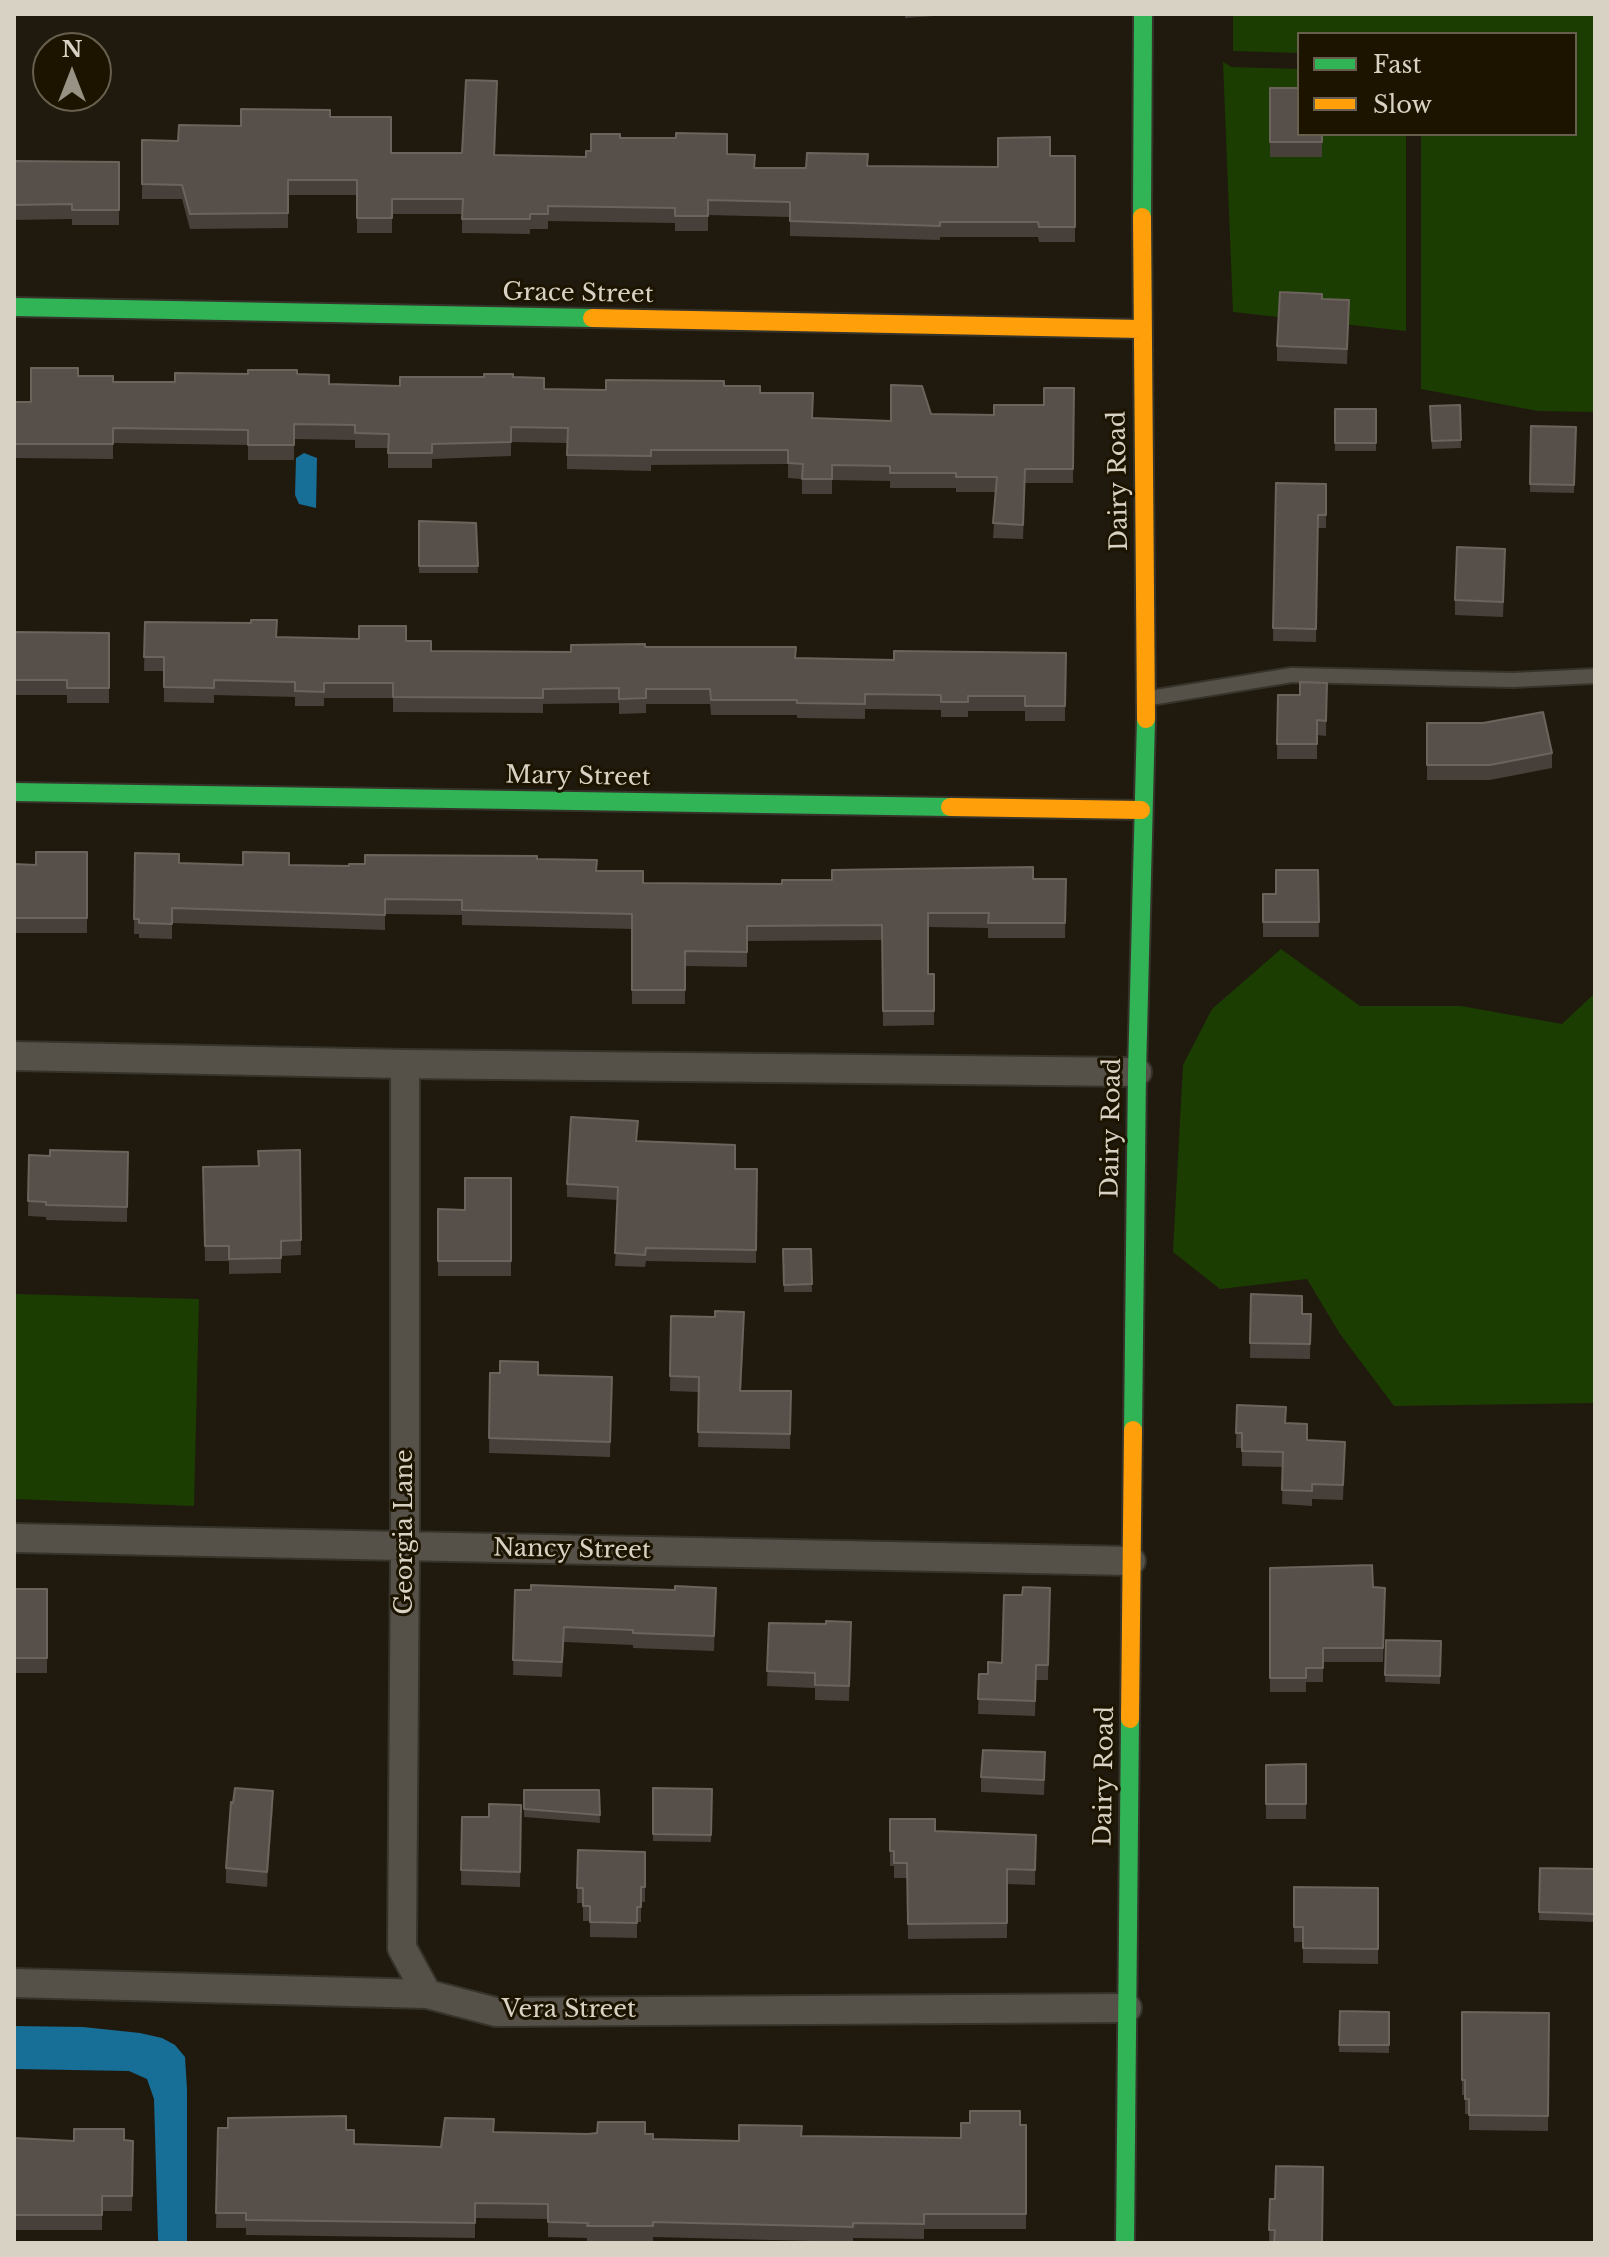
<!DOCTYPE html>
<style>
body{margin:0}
#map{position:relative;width:1609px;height:2257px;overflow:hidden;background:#1f1a0d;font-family:"Libre Baskerville",serif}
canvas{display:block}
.frame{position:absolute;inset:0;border:16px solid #d8d2c4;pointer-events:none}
.legend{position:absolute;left:1297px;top:32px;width:280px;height:104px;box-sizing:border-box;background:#1d1400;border:2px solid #68604e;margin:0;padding:10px 14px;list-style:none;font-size:24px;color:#d8d2c4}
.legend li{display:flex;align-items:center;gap:16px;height:40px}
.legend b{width:40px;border:2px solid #68604e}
.north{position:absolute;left:32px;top:32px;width:80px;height:80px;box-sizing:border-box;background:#1d1400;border:2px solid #68604e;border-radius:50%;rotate:0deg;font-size:22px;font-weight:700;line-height:32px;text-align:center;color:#d8d2c4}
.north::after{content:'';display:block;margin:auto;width:28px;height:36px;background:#979284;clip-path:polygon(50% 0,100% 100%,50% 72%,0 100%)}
</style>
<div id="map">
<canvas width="1609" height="2257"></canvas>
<div class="frame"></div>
<ul class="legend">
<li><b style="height:10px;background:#30b455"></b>Fast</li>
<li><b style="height:10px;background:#ff9f0a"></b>Slow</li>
</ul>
<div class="north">N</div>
</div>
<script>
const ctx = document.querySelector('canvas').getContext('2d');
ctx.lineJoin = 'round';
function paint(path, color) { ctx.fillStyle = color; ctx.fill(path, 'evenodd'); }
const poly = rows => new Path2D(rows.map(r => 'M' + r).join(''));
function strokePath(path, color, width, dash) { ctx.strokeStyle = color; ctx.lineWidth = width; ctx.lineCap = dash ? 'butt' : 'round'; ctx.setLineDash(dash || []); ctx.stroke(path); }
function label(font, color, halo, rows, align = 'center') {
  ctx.font = font + ' "Libre Baskerville",serif'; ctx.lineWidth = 6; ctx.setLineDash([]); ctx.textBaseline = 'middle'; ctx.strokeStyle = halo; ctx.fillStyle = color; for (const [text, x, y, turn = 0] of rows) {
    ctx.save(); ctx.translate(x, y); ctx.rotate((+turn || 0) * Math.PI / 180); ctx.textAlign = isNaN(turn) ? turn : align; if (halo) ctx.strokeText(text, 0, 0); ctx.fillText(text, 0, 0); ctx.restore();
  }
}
const green = poly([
 [1233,14,1592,14,1595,21,1595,412,1538,411,1421,389,1421,134,1575,134,1575,34,1299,34,1299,53,1233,51],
 [1223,62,1232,67,1299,69,1299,134,1406,134,1406,331,1233,312],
 [1281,949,1360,1006,1461,1006,1562,1024,1595,993,1595,1403,1394,1406,1340,1334,1307,1279,1220,1289,1173,1252,1183,1065,1212,1009],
 [14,1294,199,1299,194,1506,14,1499]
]);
const water = poly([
 [304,453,317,458,316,508,299,504,295,495,296,458],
 [14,2026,83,2027,140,2033,162,2038,175,2045,185,2057,187,2089,187,2243,159,2243,158,2239,154,2099,147,2079,129,2071,14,2069]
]);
const lane = poly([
 [1150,698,1292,675,1513,680,1595,676]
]);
const street = poly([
 [14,1056,405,1064,1137,1072],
 [405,1064,405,1547,402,1948,427,1994],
 [14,1538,1131,1561],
 [14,1983,427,1994,496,2012,1127,2008]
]);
const fast = poly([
 [1142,217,1143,14],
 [14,307,592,318],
 [14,792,950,807],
 [1133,1430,1137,1072,1146,719],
 [1125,2243,1130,1719]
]);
const slow = poly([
 [1142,217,1146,719],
 [592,318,1141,329],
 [950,807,1141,810],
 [1130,1719,1133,1430]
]);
const wall = poly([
 [905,14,949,14,949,15,905,18],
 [1005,14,1064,14,1064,16,1005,16],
 [1270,88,1322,134,1322,157,1270,157],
 [497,96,495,155,586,157,591,151,620,138,727,154,755,168,867,166,998,167,1050,156,1075,156,1075,242,1039,242,1038,237,940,237,940,240,790,236,790,217,708,215,708,231,675,231,675,223,548,221,548,229,530,229,530,234,462,233,462,214,392,214,392,233,357,233,357,195,288,195,288,228,190,229,182,199,142,199,142,140,178,141,241,126,330,117,391,153,462,153],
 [14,161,119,162,119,225,72,225,72,219,14,220],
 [1322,299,1349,315,1347,364,1277,361,1277,346],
 [297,374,329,384,400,386,513,377,544,389,606,390,724,386,760,393,812,418,891,421,931,414,994,415,1044,405,1074,388,1073,483,1025,483,1023,539,993,538,996,492,956,492,956,488,890,488,890,481,832,480,832,494,802,494,802,479,788,478,788,464,651,465,651,471,567,469,567,443,511,442,511,456,432,459,432,468,388,468,388,448,355,448,355,440,294,439,294,460,248,460,248,445,113,443,113,459,14,458,14,402,31,402,78,376,113,382,175,382],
 [1460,405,1461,448,1432,449,1430,406],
 [1335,409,1376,409,1376,451,1335,451],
 [1531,426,1576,427,1574,493,1530,492],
 [1276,483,1326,484,1326,528,1318,528,1316,642,1273,641],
 [419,521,476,523,478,573,419,573],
 [1505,564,1503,617,1455,615,1455,600],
 [145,622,277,637,406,641,431,651,571,652,645,647,796,658,894,660,1066,653,1065,721,1025,721,1025,711,968,711,968,717,941,717,941,710,865,709,865,719,797,718,797,715,711,715,710,704,646,704,646,713,619,714,619,703,543,704,543,713,393,712,393,698,324,698,324,706,295,706,295,697,214,695,214,703,164,702,164,671,144,671],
 [14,632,109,633,109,703,67,703,67,695,14,695],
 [1327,683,1326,736,1317,735,1317,759,1277,759,1278,695,1300,695],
 [1427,723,1552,753,1552,768,1490,780,1427,780],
 [87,852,87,933,14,933,14,864,36,865],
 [135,853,179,863,243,865,349,866,537,859,597,871,643,883,782,884,1066,879,1065,938,988,938,988,928,928,927,928,974,934,974,934,1025,883,1026,882,940,747,941,747,967,685,966,685,1004,632,1004,632,929,462,925,462,915,385,914,385,930,172,923,172,939,139,938,139,934,134,934],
 [1318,870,1319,937,1263,937,1263,894,1276,894],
 [637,1141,735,1169,757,1169,756,1263,646,1261,645,1267,615,1266,618,1200,567,1197,567,1184],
 [300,1150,301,1255,281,1256,281,1273,229,1274,229,1261,205,1261,203,1167,258,1166],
 [128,1152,127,1222,46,1220,46,1217,28,1216,29,1155,50,1156],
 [511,1178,511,1276,438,1276,438,1209,465,1210],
 [783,1249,811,1249,812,1292,784,1292],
 [1251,1294,1302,1314,1311,1314,1310,1359,1250,1358],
 [671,1316,744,1327,741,1391,791,1391,790,1449,698,1447,699,1392,670,1391],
 [490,1373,612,1377,610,1457,489,1453],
 [1237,1405,1286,1423,1307,1441,1345,1442,1343,1500,1312,1499,1312,1506,1282,1504,1283,1467,1242,1466,1242,1448,1236,1448],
 [1270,1568,1373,1587,1385,1588,1383,1662,1323,1662,1323,1682,1306,1682,1306,1692,1270,1692],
 [716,1588,714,1651,633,1648,633,1645,564,1642,562,1677,513,1675,515,1590,675,1590],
 [1050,1588,1048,1680,1036,1680,1035,1716,978,1714,979,1674,988,1674,1002,1663,1022,1595],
 [14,1589,47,1589,47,1673,14,1673],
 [851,1622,849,1701,815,1700,815,1688,767,1686,769,1623,826,1624],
 [1386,1640,1441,1641,1440,1684,1385,1682],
 [1306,1764,1306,1819,1266,1819,1266,1765],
 [1045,1767,1044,1795,981,1792,981,1777],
 [653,1788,712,1789,711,1842,653,1841],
 [524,1790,599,1790,600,1823,524,1817],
 [521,1805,520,1887,461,1885,462,1817,489,1817],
 [273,1806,267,1887,226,1883,226,1868],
 [890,1819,935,1831,1036,1835,1035,1885,1007,1884,1007,1938,908,1939,907,1878,894,1878,894,1866,890,1866],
 [578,1850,645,1852,645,1902,641,1902,641,1922,637,1922,637,1938,590,1937,590,1921,583,1921,583,1903,577,1903],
 [1540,1868,1595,1869,1595,1922,1539,1920],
 [1294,1887,1378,1888,1378,1964,1303,1963,1303,1942,1294,1942],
 [1340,2011,1389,2012,1389,2053,1339,2052],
 [1462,2012,1549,2013,1548,2131,1469,2130,1469,2114,1465,2114,1465,2095,1462,2095],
 [1020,2125,1026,2125,1026,2229,924,2229,924,2239,853,2238,853,2242,653,2237,653,2241,587,2241,587,2238,548,2237,548,2219,475,2218,475,2238,246,2235,246,2228,216,2228,218,2128,346,2130,354,2144,441,2147,494,2132,645,2134,653,2139,739,2141,801,2136,961,2138],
 [14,2138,74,2141,133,2141,132,2211,102,2211,102,2230,14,2230],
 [1270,2199,1275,2199,1322,2243,1269,2243]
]);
const shadedWall = poly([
 [273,1791,273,1806,267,1887,267,1872]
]);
const building = poly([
 [466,80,497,81,494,155,586,157,586,151,591,151,591,134,620,134,620,138,676,138,676,133,727,134,727,154,755,155,754,168,806,168,807,153,868,154,867,166,998,167,998,138,1050,137,1050,156,1075,156,1075,227,1039,227,1038,222,940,222,940,226,790,221,790,202,708,200,708,216,675,216,675,208,548,206,548,214,530,214,530,219,462,219,463,199,392,199,392,218,357,218,357,180,288,180,288,213,190,214,182,185,142,184,142,140,178,141,179,125,241,126,241,109,330,110,330,117,391,117,391,153,462,153,466,80],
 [1270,88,1299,88,1299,134,1322,134,1322,142,1270,142,1270,88],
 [14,161,119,162,119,210,72,210,72,204,14,205,14,161],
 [1280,292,1322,294,1322,299,1349,300,1347,349,1277,346,1280,292],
 [31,368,78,368,78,376,113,376,113,382,175,382,175,373,248,374,248,370,297,370,297,374,329,375,329,384,400,386,400,377,484,377,484,374,513,374,513,377,544,378,544,389,606,390,606,380,724,381,724,386,760,386,760,393,813,393,812,418,891,421,891,385,922,386,931,414,994,415,994,405,1044,405,1044,388,1074,388,1073,469,1025,469,1023,525,993,523,997,477,956,477,956,473,890,473,890,466,832,465,832,479,802,479,803,464,788,463,788,450,651,450,651,456,567,455,568,428,511,427,511,442,432,444,432,453,388,453,389,434,355,433,355,425,294,424,294,445,248,445,248,430,113,428,113,444,14,444,14,402,31,402,31,368],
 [1460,405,1461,440,1432,441,1430,406,1460,405],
 [1335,409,1376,409,1376,443,1335,443,1335,409],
 [1531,426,1576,427,1574,485,1530,484,1531,426],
 [1276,483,1326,484,1326,515,1318,515,1316,629,1273,628,1276,483],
 [419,521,476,523,478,566,419,566,419,521],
 [1457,547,1505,549,1503,602,1455,600,1457,547],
 [251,620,277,620,276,637,359,639,359,626,406,626,406,641,431,641,431,651,571,652,571,645,645,644,645,647,796,647,795,658,894,660,894,651,1066,653,1065,706,1025,706,1025,696,968,696,968,702,941,702,941,695,865,694,865,704,797,703,797,700,711,700,710,689,646,689,646,698,619,699,619,688,543,689,543,698,393,697,393,683,324,683,324,692,295,691,295,682,214,680,214,688,164,687,164,657,144,657,145,622,251,623,251,620],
 [14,632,109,633,109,688,67,688,67,680,14,680,14,632],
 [1300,682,1327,683,1326,721,1317,720,1317,744,1277,744,1278,695,1300,695,1300,682],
 [1543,712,1552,753,1490,765,1427,765,1427,723,1483,723,1543,712],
 [36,852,87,852,87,918,14,918,14,864,36,865,36,852],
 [243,852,289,853,289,865,349,866,349,864,365,864,365,855,537,856,537,859,597,860,596,871,643,871,643,883,782,884,782,880,832,880,832,870,1033,867,1033,879,1066,879,1065,923,988,923,989,913,928,913,928,974,934,974,934,1011,883,1011,882,925,747,926,747,952,685,951,685,990,632,990,632,914,462,910,462,900,385,899,385,915,172,908,172,924,139,923,139,919,134,919,135,853,179,854,179,863,243,865,243,852],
 [1276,870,1318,870,1319,922,1263,922,1263,894,1276,894,1276,870],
 [571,1117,638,1121,636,1141,735,1145,735,1169,757,1169,756,1250,646,1248,645,1255,615,1253,618,1187,567,1184,571,1117],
 [50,1150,128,1152,127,1207,46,1205,46,1202,28,1201,29,1155,50,1156,50,1150],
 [300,1150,301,1240,281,1241,281,1258,229,1259,229,1246,205,1246,203,1167,259,1166,258,1151,300,1150],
 [465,1178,511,1178,511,1261,438,1261,438,1209,465,1210,465,1178],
 [783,1249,811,1249,812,1284,784,1285,783,1249],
 [1251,1294,1302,1296,1302,1314,1311,1314,1310,1344,1250,1343,1251,1294],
 [715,1311,744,1312,740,1391,791,1391,790,1434,698,1432,699,1377,670,1376,671,1316,715,1317,715,1311],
 [500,1361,538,1362,538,1375,612,1377,610,1442,489,1438,490,1373,500,1373,500,1361],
 [1237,1405,1286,1407,1285,1423,1307,1424,1307,1440,1345,1442,1343,1485,1312,1484,1312,1491,1282,1490,1283,1452,1242,1451,1242,1433,1236,1433,1237,1405],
 [1372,1565,1373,1587,1385,1588,1383,1648,1323,1648,1323,1668,1306,1668,1306,1678,1270,1678,1270,1568,1372,1565],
 [531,1585,675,1590,675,1586,716,1588,714,1636,633,1633,633,1630,564,1627,562,1662,513,1660,515,1590,531,1590,531,1585],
 [1023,1587,1050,1588,1048,1665,1036,1665,1035,1701,978,1699,979,1674,988,1674,988,1662,1002,1663,1004,1595,1022,1595,1023,1587],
 [14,1589,47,1589,47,1658,14,1658,14,1589],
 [826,1621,851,1622,849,1686,815,1685,815,1673,767,1671,769,1623,826,1624,826,1621],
 [1386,1640,1441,1641,1440,1676,1385,1675,1386,1640],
 [983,1750,1045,1752,1044,1780,981,1777,983,1750],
 [1306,1764,1306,1804,1266,1804,1266,1765,1306,1764],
 [235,1788,273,1791,267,1872,226,1868,231,1802,233,1803,235,1788],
 [653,1788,712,1789,711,1835,653,1834,653,1788],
 [524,1790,599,1790,600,1815,524,1809,524,1790],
 [489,1804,521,1805,520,1872,461,1870,462,1817,489,1817,489,1804],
 [890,1819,935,1819,935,1831,1036,1835,1035,1870,1007,1869,1007,1923,908,1924,907,1863,894,1863,894,1851,890,1851,890,1819],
 [578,1850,645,1852,645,1887,641,1887,641,1907,637,1907,637,1923,590,1922,590,1906,583,1906,583,1888,577,1888,578,1850],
 [1540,1868,1595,1869,1595,1914,1539,1912,1540,1868],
 [1294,1887,1378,1888,1378,1949,1303,1948,1303,1927,1294,1927,1294,1887],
 [1340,2011,1389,2012,1389,2045,1339,2045,1340,2011],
 [1462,2012,1549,2013,1548,2116,1469,2115,1469,2099,1465,2099,1465,2080,1462,2080,1462,2012],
 [970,2111,1020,2111,1020,2125,1026,2125,1026,2214,924,2214,924,2224,853,2223,853,2227,653,2222,653,2226,587,2226,588,2223,548,2222,548,2204,475,2203,475,2223,246,2220,246,2213,216,2213,218,2128,228,2128,228,2118,346,2116,346,2130,354,2130,354,2144,441,2147,445,2118,494,2119,493,2132,588,2134,597,2133,598,2122,645,2122,645,2134,653,2134,653,2139,739,2141,739,2125,802,2126,801,2136,961,2138,961,2123,970,2123,970,2111],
 [74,2129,124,2129,124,2140,133,2141,132,2196,102,2196,102,2215,14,2215,14,2138,74,2141,74,2129],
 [1276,2166,1323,2167,1322,2243,1274,2243,1275,2230,1269,2230,1270,2199,1275,2199,1276,2166]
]);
const streetNames = [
 ["Grace Street",578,294,1],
 ["Dairy Road",1119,481,-91],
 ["Mary Street",578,777,1],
 ["Dairy Road",1112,1128,-89],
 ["Georgia Lane",405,1532,-90],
 ["Nancy Street",572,1550,1],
 ["Dairy Road",1105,1776,-89],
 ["Vera Street",569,2010]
];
paint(green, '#1c3d02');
paint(water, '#176e97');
strokePath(lane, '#36332b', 18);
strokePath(street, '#36332b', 32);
strokePath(fast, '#36332b', 22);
strokePath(slow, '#36332b', 22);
strokePath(lane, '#555148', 14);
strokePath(street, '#555148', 28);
strokePath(fast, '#30b455', 18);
strokePath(slow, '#ff9f0a', 18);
paint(wall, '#473f3a');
paint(shadedWall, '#302a22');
paint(building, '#574f49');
strokePath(building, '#6b635c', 2);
label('24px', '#d8d2c4', '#1d1400', streetNames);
</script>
